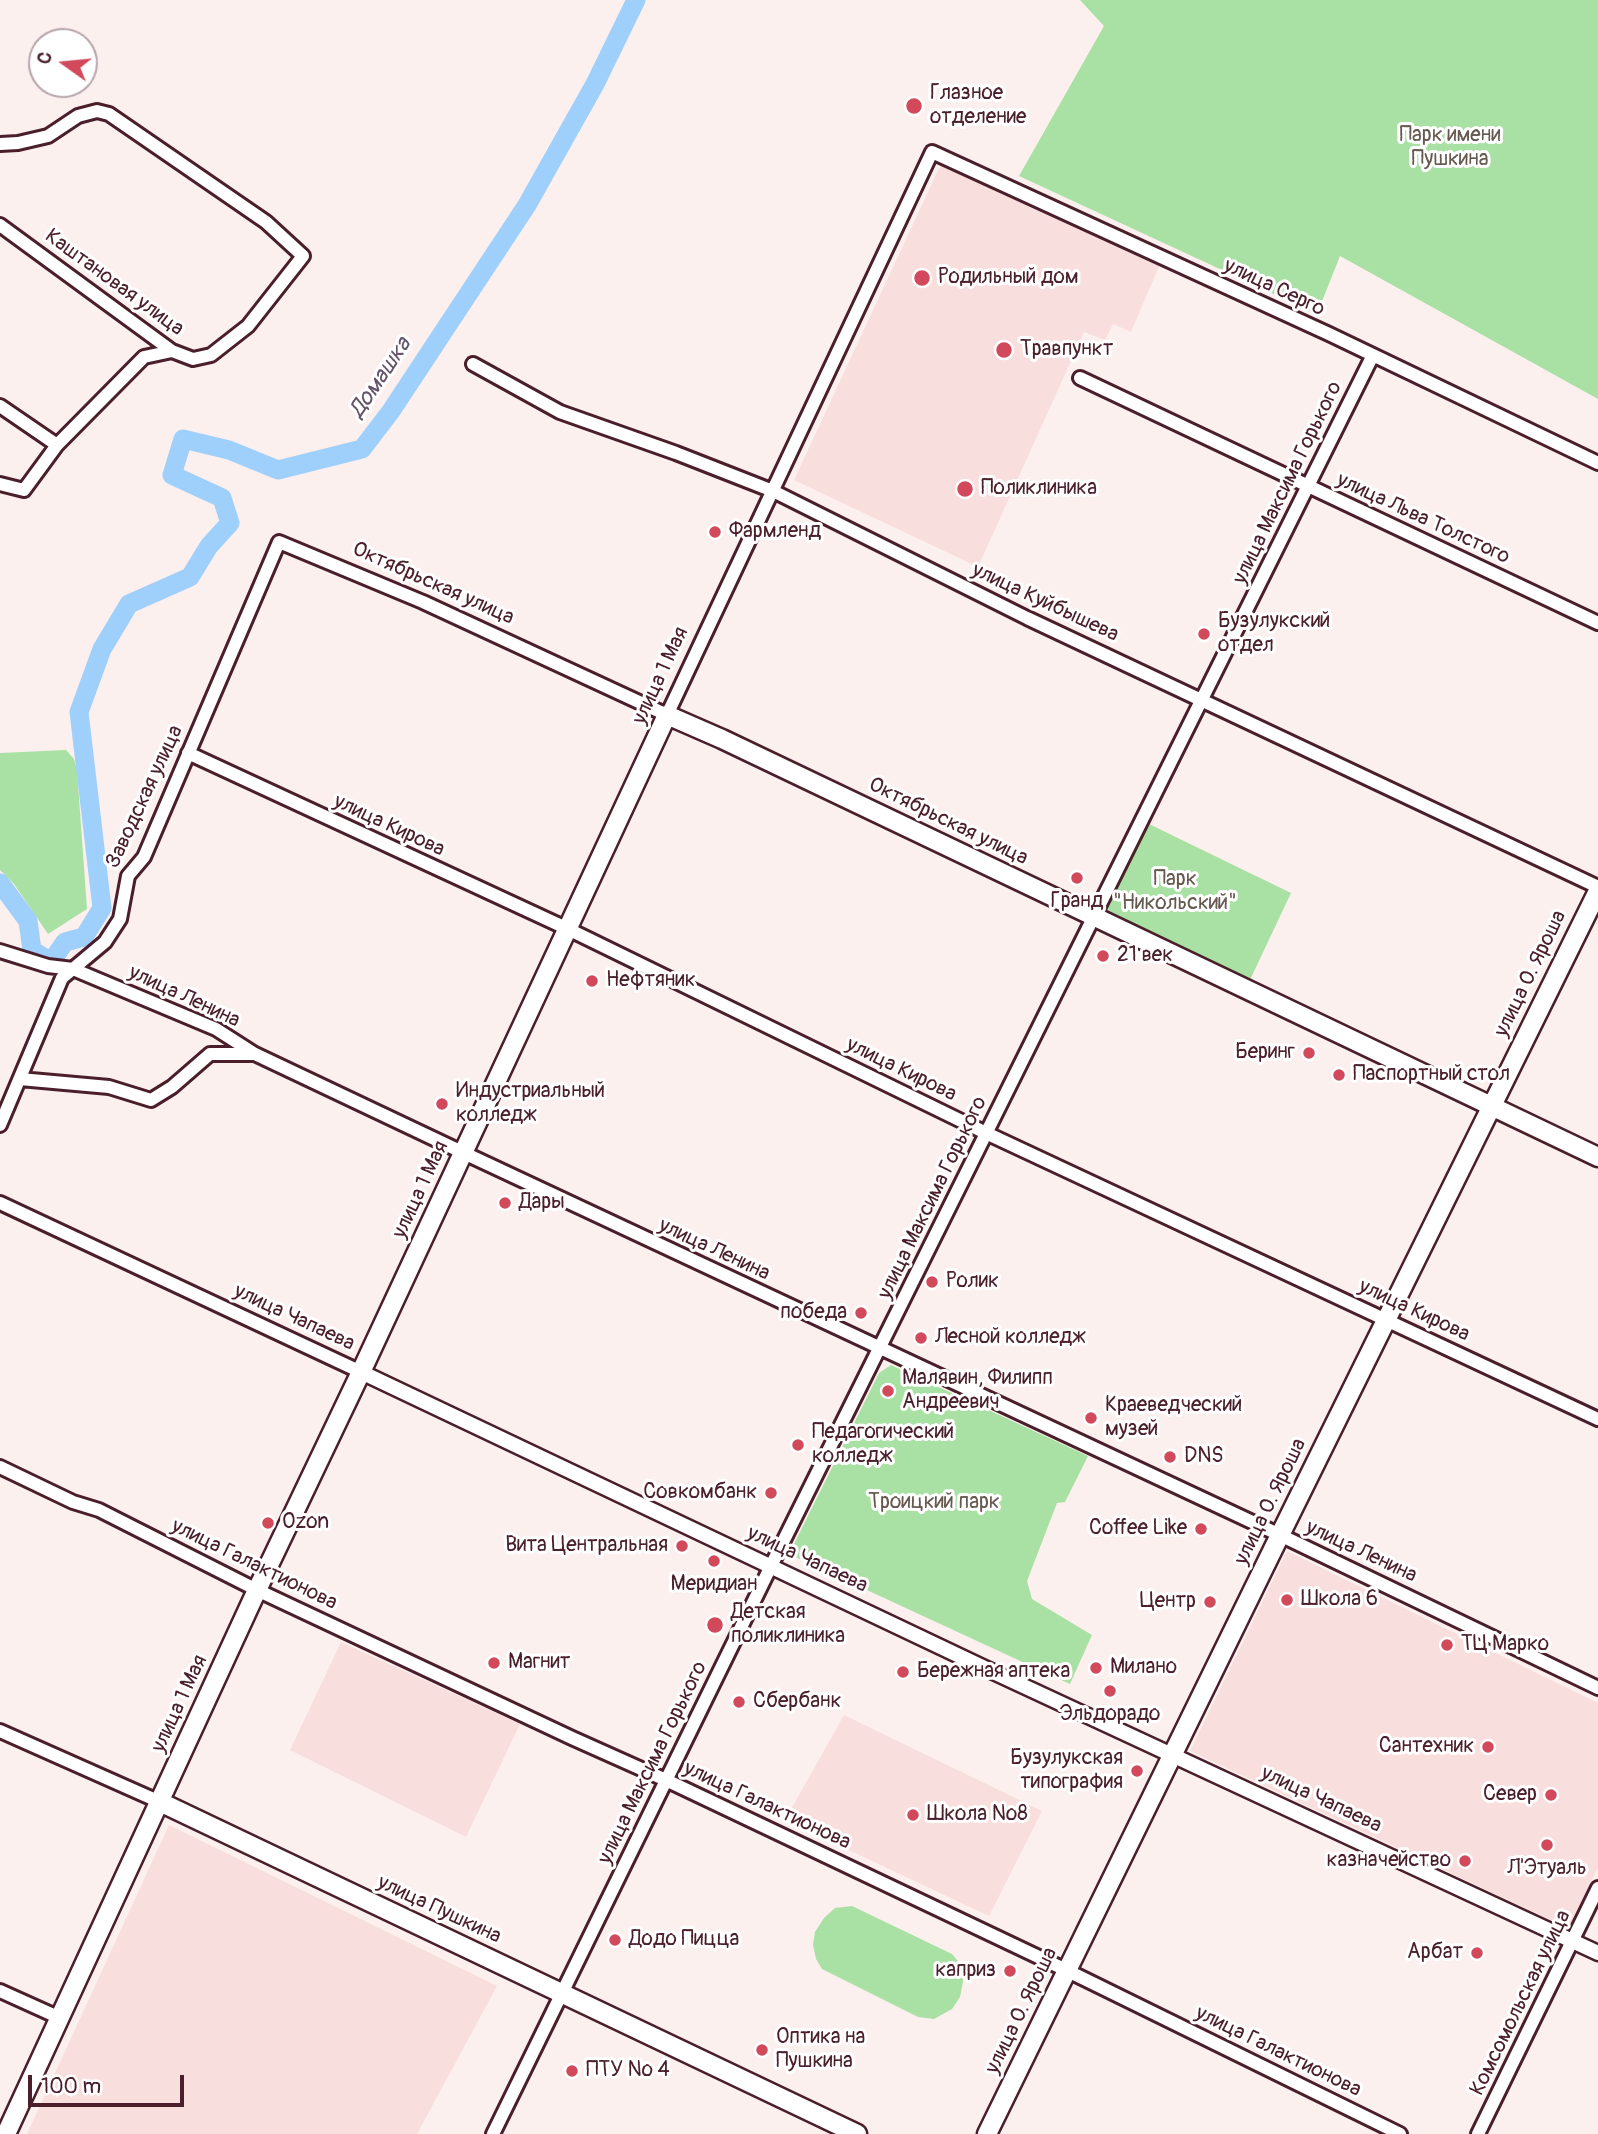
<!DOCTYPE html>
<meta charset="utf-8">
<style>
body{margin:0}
#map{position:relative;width:1598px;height:2134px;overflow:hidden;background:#fcf0ef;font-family:Pangolin,sans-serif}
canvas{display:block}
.north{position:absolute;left:28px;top:28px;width:70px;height:70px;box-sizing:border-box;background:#fff;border:2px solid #b7a5aa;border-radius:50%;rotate:285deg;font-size:19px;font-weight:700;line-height:28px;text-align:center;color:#4a1f2b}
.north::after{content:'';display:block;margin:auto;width:24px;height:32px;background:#d1495b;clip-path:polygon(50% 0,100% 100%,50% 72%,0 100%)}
.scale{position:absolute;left:28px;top:2075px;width:156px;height:32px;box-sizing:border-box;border:4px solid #4a1f2b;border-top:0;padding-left:9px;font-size:21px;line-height:24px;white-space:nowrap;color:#4a1f2b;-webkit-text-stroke:5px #fff;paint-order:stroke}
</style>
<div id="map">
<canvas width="1598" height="2134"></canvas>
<div class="north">С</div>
<div class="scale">100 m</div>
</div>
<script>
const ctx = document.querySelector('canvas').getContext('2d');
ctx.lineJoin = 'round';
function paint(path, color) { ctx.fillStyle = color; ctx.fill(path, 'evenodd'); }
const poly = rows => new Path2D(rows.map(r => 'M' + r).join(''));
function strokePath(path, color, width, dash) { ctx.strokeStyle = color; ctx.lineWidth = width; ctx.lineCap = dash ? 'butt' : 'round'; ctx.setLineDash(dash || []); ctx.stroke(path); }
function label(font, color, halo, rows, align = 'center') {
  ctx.font = font + ' Pangolin,sans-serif'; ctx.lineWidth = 6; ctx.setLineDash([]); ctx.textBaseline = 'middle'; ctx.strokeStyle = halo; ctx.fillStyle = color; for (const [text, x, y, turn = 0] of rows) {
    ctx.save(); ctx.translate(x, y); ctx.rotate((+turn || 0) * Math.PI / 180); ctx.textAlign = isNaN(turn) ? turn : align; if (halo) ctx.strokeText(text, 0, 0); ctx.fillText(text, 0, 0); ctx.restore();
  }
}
const built = poly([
 [941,164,1160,264,1131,332,1113,324,1105,340,1084,332,978,567,794,480],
 [1287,1551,1598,1703,1598,1867,1568,1928,1190,1751],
 [341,1642,520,1724,466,1837,290,1750],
 [844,1715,1042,1811,989,1916,785,1820],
 [169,1825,497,1986,417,2134,27,2134]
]);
const green = poly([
 [1080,0,1598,0,1598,399,1340,256,1317,314,1019,176,1104,26],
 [66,750,74,759,77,770,87,909,48,934,14,884,0,870,0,753],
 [1149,824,1291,893,1249,982,1105,914],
 [891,1365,1088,1456,1065,1502,1057,1503,1027,1581,1032,1599,1092,1635,1070,1684,789,1554,879,1373],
 [852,1906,952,1954,962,1966,963,1982,960,1997,952,2009,934,2019,918,2017,822,1969,816,1959,813,1945,815,1932,824,1918,835,1908]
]);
const river = poly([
 [0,883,28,921,32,950,51,962,65,942,84,937,102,908,79,712,102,649,129,604,190,577,209,546,230,523,222,498,172,475,183,439,229,450,278,470,362,449,391,411,527,205,595,84,636,0]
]);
const minor = poly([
 [0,144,18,143,48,136,78,116,97,111,109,114,266,222,303,256,248,326,211,355,193,359,172,351,0,225],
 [473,364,560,412,676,453,773,491,1027,618,1598,887],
 [1080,378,1598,623],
 [0,406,57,445],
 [0,484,24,490,57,445,144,357,172,351],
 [188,753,568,929,986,1133,1598,1419],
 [0,951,48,966,73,969,216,1029,255,1054,464,1153,1280,1535,1598,1688],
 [20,1079,109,1087,151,1100,172,1087,210,1054,254,1054],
 [0,1125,62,978,105,942,120,919,128,876,144,857,279,542,423,602,667,715,932,152,1329,334,1598,463],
 [0,1203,361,1372],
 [0,1467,73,1502,99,1510,257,1590,572,1738,666,1780,1066,1970,1400,2134],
 [0,1731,160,1802],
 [0,1991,60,2018],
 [493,2134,771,1566,1373,355],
 [1478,2134,1598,1888]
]);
const tertiary = poly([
 [361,1372,989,1670,1598,1953]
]);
const secondary = poly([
 [160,1802,857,2134],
 [6,2134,257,1590,361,1372,667,715,722,739,1598,1157],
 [987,2134,1280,1535,1598,891]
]);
const markers = [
 [914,106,9,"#d1495b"],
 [922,278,9,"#d1495b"],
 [1004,350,9,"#d1495b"],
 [965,489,9,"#d1495b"],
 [715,532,7,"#d1495b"],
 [1204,634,7,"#d1495b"],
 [1077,878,7,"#d1495b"],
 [1103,956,7,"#d1495b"],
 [592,981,7,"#d1495b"],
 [1309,1053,7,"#d1495b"],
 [1339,1075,7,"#d1495b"],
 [442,1104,7,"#d1495b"],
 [505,1203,7,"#d1495b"],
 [932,1282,7,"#d1495b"],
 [861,1313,7,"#d1495b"],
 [921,1338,7,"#d1495b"],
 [888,1391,7,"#d1495b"],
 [1091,1418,7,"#d1495b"],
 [798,1445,7,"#d1495b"],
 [1170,1457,7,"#d1495b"],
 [771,1493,7,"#d1495b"],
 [268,1523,7,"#d1495b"],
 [1201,1529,7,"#d1495b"],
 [682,1546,7,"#d1495b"],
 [714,1561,7,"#d1495b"],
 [1287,1600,7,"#d1495b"],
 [1210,1602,7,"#d1495b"],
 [715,1625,9,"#d1495b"],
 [1447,1645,7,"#d1495b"],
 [494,1663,7,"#d1495b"],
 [1096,1668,7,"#d1495b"],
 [903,1672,7,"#d1495b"],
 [1110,1691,7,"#d1495b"],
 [739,1702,7,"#d1495b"],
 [1488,1747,7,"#d1495b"],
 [1137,1771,7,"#d1495b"],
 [1551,1795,7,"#d1495b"],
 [913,1815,7,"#d1495b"],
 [1547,1845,7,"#d1495b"],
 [1465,1861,7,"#d1495b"],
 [615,1940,7,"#d1495b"],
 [1477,1953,7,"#d1495b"],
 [1010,1971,7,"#d1495b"],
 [762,2050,7,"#d1495b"],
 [572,2071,7,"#d1495b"]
];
const poiNames = [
 ["Глазное",930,94],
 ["отделение",930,118],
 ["Родильный дом",938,278],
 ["Травпункт",1020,350],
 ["Поликлиника",981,489],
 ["Фармленд",729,532],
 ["Бузулукский",1218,622],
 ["отдел",1218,646],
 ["Гранд",1077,902,"center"],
 ["21 век",1117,956],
 ["Нефтяник",606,981],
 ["Беринг",1295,1053,"right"],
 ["Паспортный стол",1353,1075],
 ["Индустриальный",456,1092],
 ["колледж",456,1116],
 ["Дары",519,1203],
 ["Ролик",946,1282],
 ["победа",847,1313,"right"],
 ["Лесной колледж",935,1338],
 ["Малявин, Филипп",902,1379],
 ["Андреевич",902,1403],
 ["Краеведческий",1105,1406],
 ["музей",1105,1430],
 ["Педагогический",812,1433],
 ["колледж",812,1457],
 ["DNS",1184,1457],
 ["Совкомбанк",757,1493,"right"],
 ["Ozon",282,1523],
 ["Coffee Like",1187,1529,"right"],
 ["Вита Центральная",668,1546,"right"],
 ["Меридиан",714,1585,"center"],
 ["Школа 6",1301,1600],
 ["Центр",1196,1602,"right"],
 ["Детская",731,1613],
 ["поликлиника",731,1637],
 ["ТЦ Марко",1461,1645],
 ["Магнит",508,1663],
 ["Милано",1110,1668],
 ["Бережная аптека",917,1672],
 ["Сбербанк",753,1702],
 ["Эльдорадо",1110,1715,"center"],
 ["Сантехник",1474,1747,"right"],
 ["Бузулукская",1123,1759,"right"],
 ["типография",1123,1783,"right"],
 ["Север",1537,1795,"right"],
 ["Школа №8",927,1815],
 ["казначейство",1451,1861,"right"],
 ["Л'Этуаль",1547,1869,"center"],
 ["Додо Пицца",629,1940],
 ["Арбат",1463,1953,"right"],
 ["каприз",996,1971,"right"],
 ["Оптика на",776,2038],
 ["Пушкина",776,2062],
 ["ПТУ № 4",586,2071]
];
const parkNames = [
 ["Парк имени",1450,136],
 ["Пушкина",1450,160],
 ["Парк",1175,880],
 ["\"Никольский\"",1175,904],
 ["Троицкий парк",934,1503]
];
const streetNames = [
 ["Каштановая улица",114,283,36],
 ["улица Серго",1274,288,25],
 ["улица Максима Горького",1288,483,-64],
 ["улица Льва Толстого",1423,519,25],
 ["Октябрьская улица",433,584,24],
 ["улица Куйбышева",1045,603,25],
 ["улица 1 Мая",661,676,-65],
 ["Заводская улица",145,797,-65],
 ["Октябрьская улица",948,822,26],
 ["улица Кирова",389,826,25],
 ["улица О. Яроша",1531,974,-64],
 ["улица Ленина",184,997,25],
 ["улица Кирова",901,1070,26],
 ["улица 1 Мая",421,1190,-65],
 ["улица Максима Горького",933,1198,-64],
 ["улица Ленина",714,1250,25],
 ["улица Кирова",1414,1311,25],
 ["улица Чапаева",294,1318,25],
 ["улица О. Яроша",1271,1502,-64],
 ["улица Ленина",1361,1552,25],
 ["улица Чапаева",807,1560,25],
 ["улица Галактионова",254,1565,26],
 ["улица 1 Мая",180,1704,-65],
 ["улица Максима Горького",653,1763,-64],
 ["улица Чапаева",1321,1800,25],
 ["улица Галактионова",767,1806,25],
 ["улица Пушкина",439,1910,25],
 ["Комсомольская улица",1521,2003,-64],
 ["улица О. Яроша",1022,2011,-64],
 ["улица Галактионова",1278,2052,26]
];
const waterNames = [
 ["Домашка",381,378,-56]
];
paint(built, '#f8dedc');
paint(green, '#a9e0a3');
strokePath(river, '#9fcffb', 19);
strokePath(minor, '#4a1f2b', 18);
strokePath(tertiary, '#4a1f2b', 19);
strokePath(secondary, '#4a1f2b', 23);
strokePath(minor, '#fff', 12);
strokePath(tertiary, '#fff', 14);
strokePath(secondary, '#fff', 18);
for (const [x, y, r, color] of markers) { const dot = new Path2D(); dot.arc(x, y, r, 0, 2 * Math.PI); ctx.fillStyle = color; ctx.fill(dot); strokePath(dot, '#fff', 2.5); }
label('21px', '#4a1f2b', '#fff', poiNames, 'left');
label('21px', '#66594f', '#fff', parkNames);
label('21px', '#4a1f2b', '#fff', streetNames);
label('italic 23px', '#645469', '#fff', waterNames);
</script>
